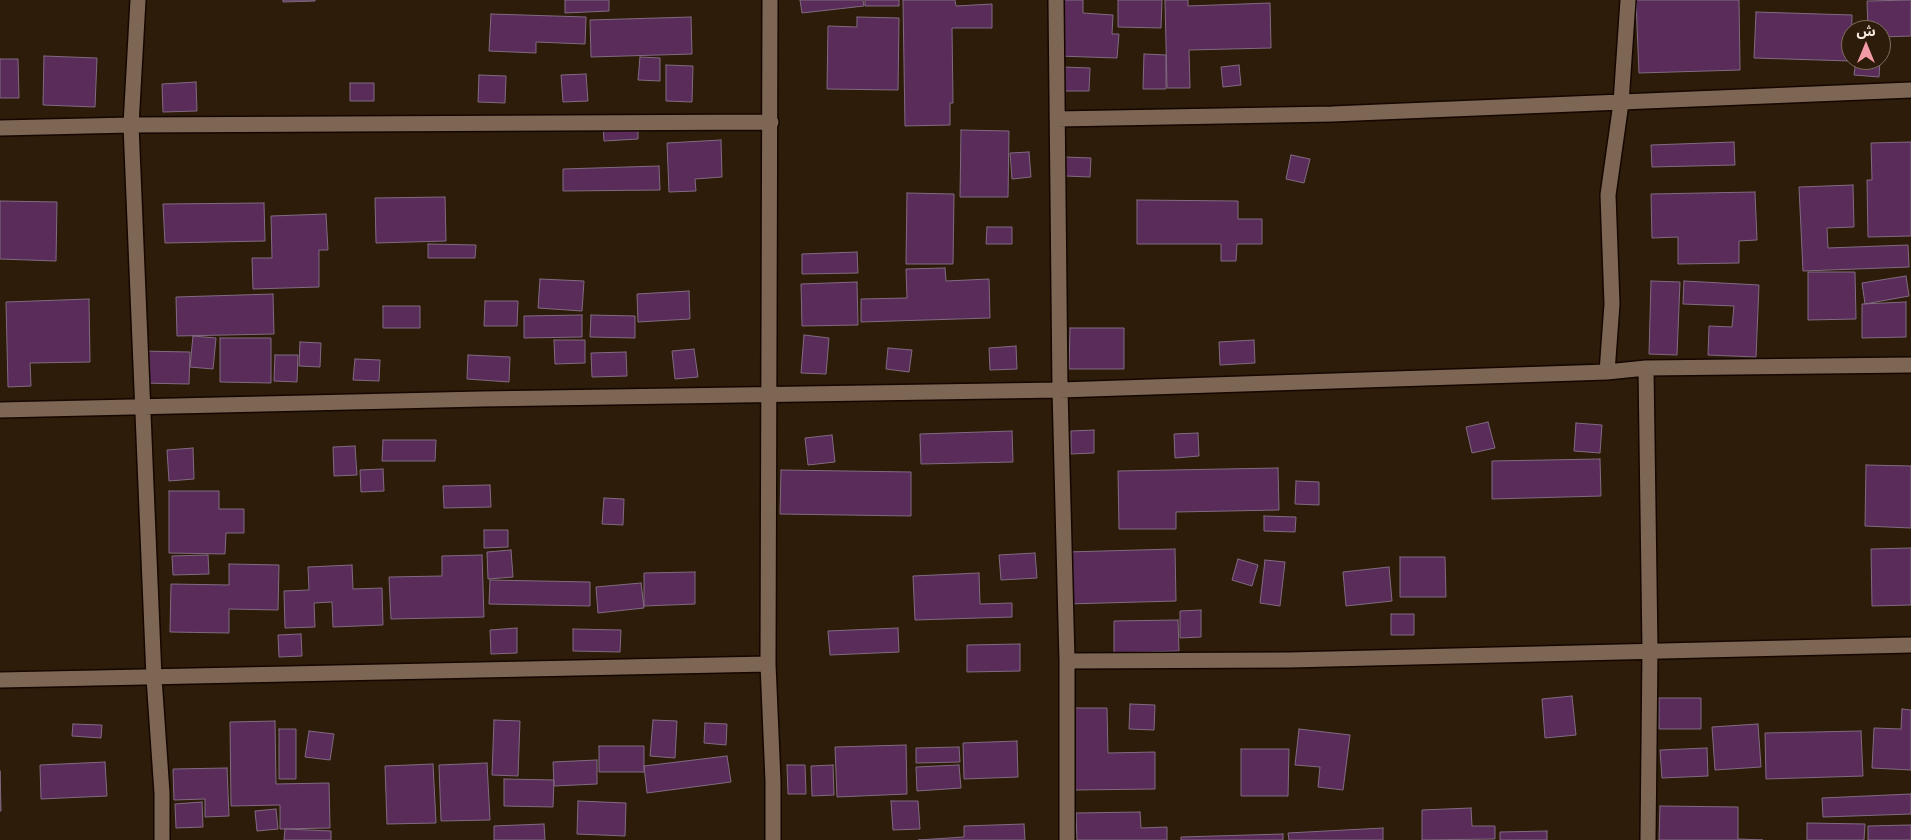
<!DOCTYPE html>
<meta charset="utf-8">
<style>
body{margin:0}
#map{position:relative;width:1911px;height:840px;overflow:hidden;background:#2e1c0a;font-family:Poppins,"Noto Sans Arabic",sans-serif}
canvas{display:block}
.north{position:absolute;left:1841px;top:20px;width:50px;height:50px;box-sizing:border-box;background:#2e1c0a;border:1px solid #7f6f60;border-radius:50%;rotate:0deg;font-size:14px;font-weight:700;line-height:20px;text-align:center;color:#f8ebe0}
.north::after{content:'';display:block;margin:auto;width:18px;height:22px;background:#f39aa7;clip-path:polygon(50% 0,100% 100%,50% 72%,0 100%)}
</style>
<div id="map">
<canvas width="1911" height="840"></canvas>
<div class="north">ش</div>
</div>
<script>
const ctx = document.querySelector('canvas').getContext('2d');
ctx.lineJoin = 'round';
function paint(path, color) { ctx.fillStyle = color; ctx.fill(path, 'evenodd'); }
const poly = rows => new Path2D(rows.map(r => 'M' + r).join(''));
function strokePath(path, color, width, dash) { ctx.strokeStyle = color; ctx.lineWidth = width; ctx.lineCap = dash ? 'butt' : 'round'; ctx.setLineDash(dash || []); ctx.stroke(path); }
const building = poly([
 [283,0,315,0,315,1,283,2,283,0],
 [565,0,609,0,609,11,565,13,565,0],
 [800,0,863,0,864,6,802,13,800,0],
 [865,0,899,0,899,6,865,6,865,0],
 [903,0,955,0,956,6,992,4,992,28,952,28,953,103,950,103,950,125,905,126,903,0],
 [1061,0,1083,0,1083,13,1113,15,1112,34,1119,34,1117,58,1058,56,1061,0],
 [1118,0,1162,0,1161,28,1118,27,1118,0],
 [1165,0,1188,0,1188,6,1270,3,1271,48,1189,50,1190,88,1167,88,1165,0],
 [1636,0,1739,0,1740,70,1639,73,1636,0],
 [1911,0,1911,36,1881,37,1881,30,1868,30,1867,1,1911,0],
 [1756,12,1852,15,1851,61,1754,58,1756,12],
 [491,14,586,17,585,44,536,42,536,53,489,51,491,14],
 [691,17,692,54,591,57,590,20,691,17],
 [857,17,899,18,898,90,827,89,828,26,857,27,857,17],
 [1144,54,1166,55,1166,89,1143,89,1144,54],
 [44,56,97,58,95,107,43,105,44,56],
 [640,57,660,58,660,81,638,80,640,57],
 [0,59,18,59,19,98,0,98,0,59],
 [1856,60,1880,60,1879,77,1854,75,1856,60],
 [666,65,693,66,692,102,666,101,666,65],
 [1239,65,1241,85,1223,87,1221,67,1239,65],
 [1063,67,1090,68,1089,91,1062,91,1063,67],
 [586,74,588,101,563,102,561,75,586,74],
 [479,75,506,76,505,103,478,102,479,75],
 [196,82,197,111,163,112,162,84,196,82],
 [350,83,374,83,374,101,350,101,350,83],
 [638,123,638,139,604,141,603,125,638,123],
 [961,130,1009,131,1008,197,960,197,961,130],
 [721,140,722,177,695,179,696,191,669,192,667,143,721,140],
 [1734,142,1735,165,1652,167,1651,145,1734,142],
 [1911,142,1911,236,1868,237,1867,180,1872,180,1871,143,1911,142],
 [1029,152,1031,177,1012,179,1010,153,1029,152],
 [1291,155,1310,159,1304,183,1286,179,1291,155],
 [1065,157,1091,158,1090,177,1065,176,1065,157],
 [659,166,660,190,563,191,563,169,659,166],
 [1853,185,1854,227,1827,228,1828,248,1908,245,1909,267,1803,271,1799,187,1853,185],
 [1755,192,1757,240,1739,241,1739,263,1678,264,1678,237,1652,238,1651,194,1755,192],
 [907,193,954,194,953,264,906,264,907,193],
 [445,197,446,241,376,243,375,198,445,197],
 [1137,200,1238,201,1238,219,1262,219,1262,244,1237,244,1236,261,1221,261,1221,244,1137,244,1137,200],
 [0,201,57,202,56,261,0,259,0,201],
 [264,203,265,241,165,243,163,204,264,203],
 [326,214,328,250,319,250,319,287,253,289,252,258,272,258,271,216,326,214],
 [987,227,1012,227,1012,244,986,244,987,227],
 [428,244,476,245,475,258,428,258,428,244],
 [857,252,858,273,802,274,802,254,857,252],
 [945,268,946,281,989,279,990,318,861,322,861,299,907,298,906,269,945,268],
 [1808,272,1855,272,1856,319,1808,320,1808,272],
 [1906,276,1909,296,1865,304,1862,283,1906,276],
 [540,279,584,281,582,311,538,308,540,279],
 [1651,281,1680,282,1677,355,1649,354,1651,281],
 [1684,281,1759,285,1756,357,1708,355,1709,326,1732,327,1734,306,1683,304,1684,281],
 [857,282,858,325,802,326,801,284,857,282],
 [689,291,690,319,638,322,637,294,689,291],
 [273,294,274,334,177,336,176,297,273,294],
 [89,299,90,362,30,363,31,386,8,387,6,302,89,299],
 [485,301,518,301,517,326,484,326,485,301],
 [1906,302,1906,337,1862,338,1862,304,1906,302],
 [383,306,420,306,420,328,383,328,383,306],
 [582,315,582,337,524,338,524,316,582,315],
 [591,315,635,316,635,338,590,337,591,315],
 [1070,328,1124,328,1124,369,1069,369,1070,328],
 [804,335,829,338,826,374,801,373,804,335],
 [193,336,216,338,213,369,190,367,193,336],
 [220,338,271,338,271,383,220,382,220,338],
 [554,340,585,340,585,363,555,364,554,340],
 [1254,340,1255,363,1220,365,1219,342,1254,340],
 [300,342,321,343,320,367,299,366,300,342],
 [1016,346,1017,369,990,370,989,348,1016,346],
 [888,348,912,350,909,372,886,369,888,348],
 [694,349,698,377,675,379,672,351,694,349],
 [140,351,190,352,189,384,140,383,140,351],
 [626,352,627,376,592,377,591,353,626,352],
 [275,355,298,355,297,382,274,381,275,355],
 [468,355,510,357,509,382,467,379,468,355],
 [355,359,380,360,379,381,353,380,355,359],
 [1488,422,1495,448,1472,453,1466,427,1488,422],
 [1576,423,1602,425,1600,453,1574,451,1576,423],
 [1094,430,1094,453,1071,454,1071,431,1094,430],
 [1012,431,1013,462,921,464,920,434,1012,431],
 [1198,433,1199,456,1175,458,1174,434,1198,433],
 [832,435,835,462,808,465,805,438,832,435],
 [383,440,436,440,435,461,382,461,383,440],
 [355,446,357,475,334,476,333,447,355,446],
 [193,448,194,479,169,481,167,450,193,448],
 [1600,459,1601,496,1492,499,1492,461,1600,459],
 [1866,465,1911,466,1911,528,1865,526,1866,465],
 [1278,468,1279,510,1176,512,1176,529,1119,529,1118,471,1278,468],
 [383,469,384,491,361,492,360,470,383,469],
 [781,470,911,472,911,516,780,514,781,470],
 [1296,481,1319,482,1319,505,1295,504,1296,481],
 [490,485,491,507,444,508,443,486,490,485],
 [169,491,219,491,219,509,244,509,244,533,226,533,225,554,169,553,169,491],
 [604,498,624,499,623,525,602,524,604,498],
 [1264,516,1296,517,1295,532,1264,531,1264,516],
 [484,530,508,530,508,547,484,548,484,530],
 [1911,548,1911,605,1872,606,1871,549,1911,548],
 [1175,549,1176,601,1067,604,1066,552,1175,549],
 [511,550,513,577,488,579,487,552,511,550],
 [1035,553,1037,578,1001,580,999,555,1035,553],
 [208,555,209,574,173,575,172,556,208,555],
 [482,555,484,617,391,619,389,577,442,576,442,556,482,555],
 [1400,557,1445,557,1446,597,1400,597,1400,557],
 [1238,559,1258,565,1252,586,1232,580,1238,559],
 [1265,560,1285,562,1280,606,1260,603,1265,560],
 [229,564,279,565,278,610,229,609,229,633,170,632,171,584,229,585,229,564],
 [352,565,353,589,382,588,383,625,333,627,332,602,314,603,315,627,285,628,284,591,309,590,308,567,352,565],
 [1389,567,1392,601,1346,606,1343,572,1389,567],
 [695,572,695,604,644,606,644,573,695,572],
 [979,573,980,604,1012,603,1012,617,915,620,913,576,979,573],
 [490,580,590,582,590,606,489,604,490,580],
 [641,583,644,608,598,613,596,587,641,583],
 [1201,610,1201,637,1180,638,1180,611,1201,610],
 [1391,614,1414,614,1414,635,1391,635,1391,614],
 [1178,620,1179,651,1114,653,1114,621,1178,620],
 [517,628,517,653,491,654,490,630,517,628],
 [898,628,899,652,830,655,828,631,898,628],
 [573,629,621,630,620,652,573,651,573,629],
 [301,634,302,656,279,657,278,635,301,634],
 [1020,644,1020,671,967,672,967,645,1020,644],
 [1572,696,1576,735,1545,738,1542,699,1572,696],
 [1659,698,1701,698,1701,729,1659,729,1659,698],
 [1130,704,1155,705,1154,730,1129,729,1130,704],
 [1074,708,1107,708,1108,753,1155,752,1155,789,1075,790,1074,708],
 [1902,709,1911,710,1911,770,1872,768,1874,728,1901,729,1902,709],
 [494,720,520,721,518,776,492,775,494,720],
 [653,720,677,721,675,758,650,756,653,720],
 [275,721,276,784,329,783,330,828,280,829,280,805,231,806,230,722,275,721],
 [705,723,727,724,726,745,704,743,705,723],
 [73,724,102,725,101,738,72,736,73,724],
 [1758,724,1761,767,1715,770,1712,727,1758,724],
 [279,729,296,729,296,779,279,779,279,729],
 [1299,729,1350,735,1343,790,1318,787,1320,767,1295,765,1299,729],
 [309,731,334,734,330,760,305,757,309,731],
 [1861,731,1863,776,1766,779,1765,733,1861,731],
 [1017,741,1018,777,964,779,963,743,1017,741],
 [906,745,907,794,837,797,835,747,906,745],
 [599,746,644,746,644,772,599,772,599,746],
 [959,747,960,762,916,763,916,748,959,747],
 [1707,748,1708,776,1662,778,1660,750,1707,748],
 [1241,749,1289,749,1288,796,1241,796,1241,749],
 [727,756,731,782,647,793,644,766,727,756],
 [597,760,597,784,554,786,553,762,597,760],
 [105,762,107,796,41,799,40,765,105,762],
 [487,763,490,820,441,821,439,765,487,763],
 [433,764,436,823,387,824,385,766,433,764],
 [787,765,805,765,806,794,788,794,787,765],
 [833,765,834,795,812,796,811,766,833,765],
 [959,765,961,788,917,791,916,767,959,765],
 [227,768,229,816,205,817,205,799,174,800,173,769,227,768],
 [0,771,1,811,0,811,0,771],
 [504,779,554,780,553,807,504,806,504,779],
 [1911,794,1911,814,1823,817,1822,798,1911,794],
 [578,801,626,803,625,836,577,834,578,801],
 [891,801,918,801,920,829,893,830,891,801],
 [202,802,203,827,176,828,175,804,202,802],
 [1660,806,1738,807,1738,839,1763,840,1659,840,1660,806],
 [1471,808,1472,826,1495,826,1495,839,1422,840,1422,810,1471,808],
 [276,809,278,829,257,831,255,811,276,809],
 [1140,812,1141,828,1167,827,1167,840,1077,840,1076,813,1140,812],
 [1807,823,1865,824,1864,840,1807,840,1807,823],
 [544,824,545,840,494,840,494,826,544,824],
 [1024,824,1025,840,918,840,964,837,964,826,1024,824],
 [1911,825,1911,840,1868,840,1868,826,1911,825],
 [1383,828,1383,840,1289,840,1288,833,1383,828],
 [285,829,331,831,331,840,284,840,285,829],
 [1547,831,1547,840,1500,840,1500,832,1547,831],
 [1283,834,1283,840,1181,840,1181,837,1283,834]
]);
const minor = poly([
 [138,0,131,125,154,678,162,793,162,840],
 [770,0,768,664,773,781,773,840],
 [1056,0,1060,390,1067,661,1067,840],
 [1057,119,1332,114,1911,90],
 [0,128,131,125,771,122],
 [1646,368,1650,650,1648,840],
 [1607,372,1612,304,1608,195,1621,103,1628,0],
 [0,410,482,399,1060,390,1607,372,1646,368,1911,365],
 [1067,661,1289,660,1911,645],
 [0,680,768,664]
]);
paint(building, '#5a2c5a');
strokePath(building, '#806b80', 1);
strokePath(minor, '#150600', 18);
strokePath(minor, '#7d6754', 15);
</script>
